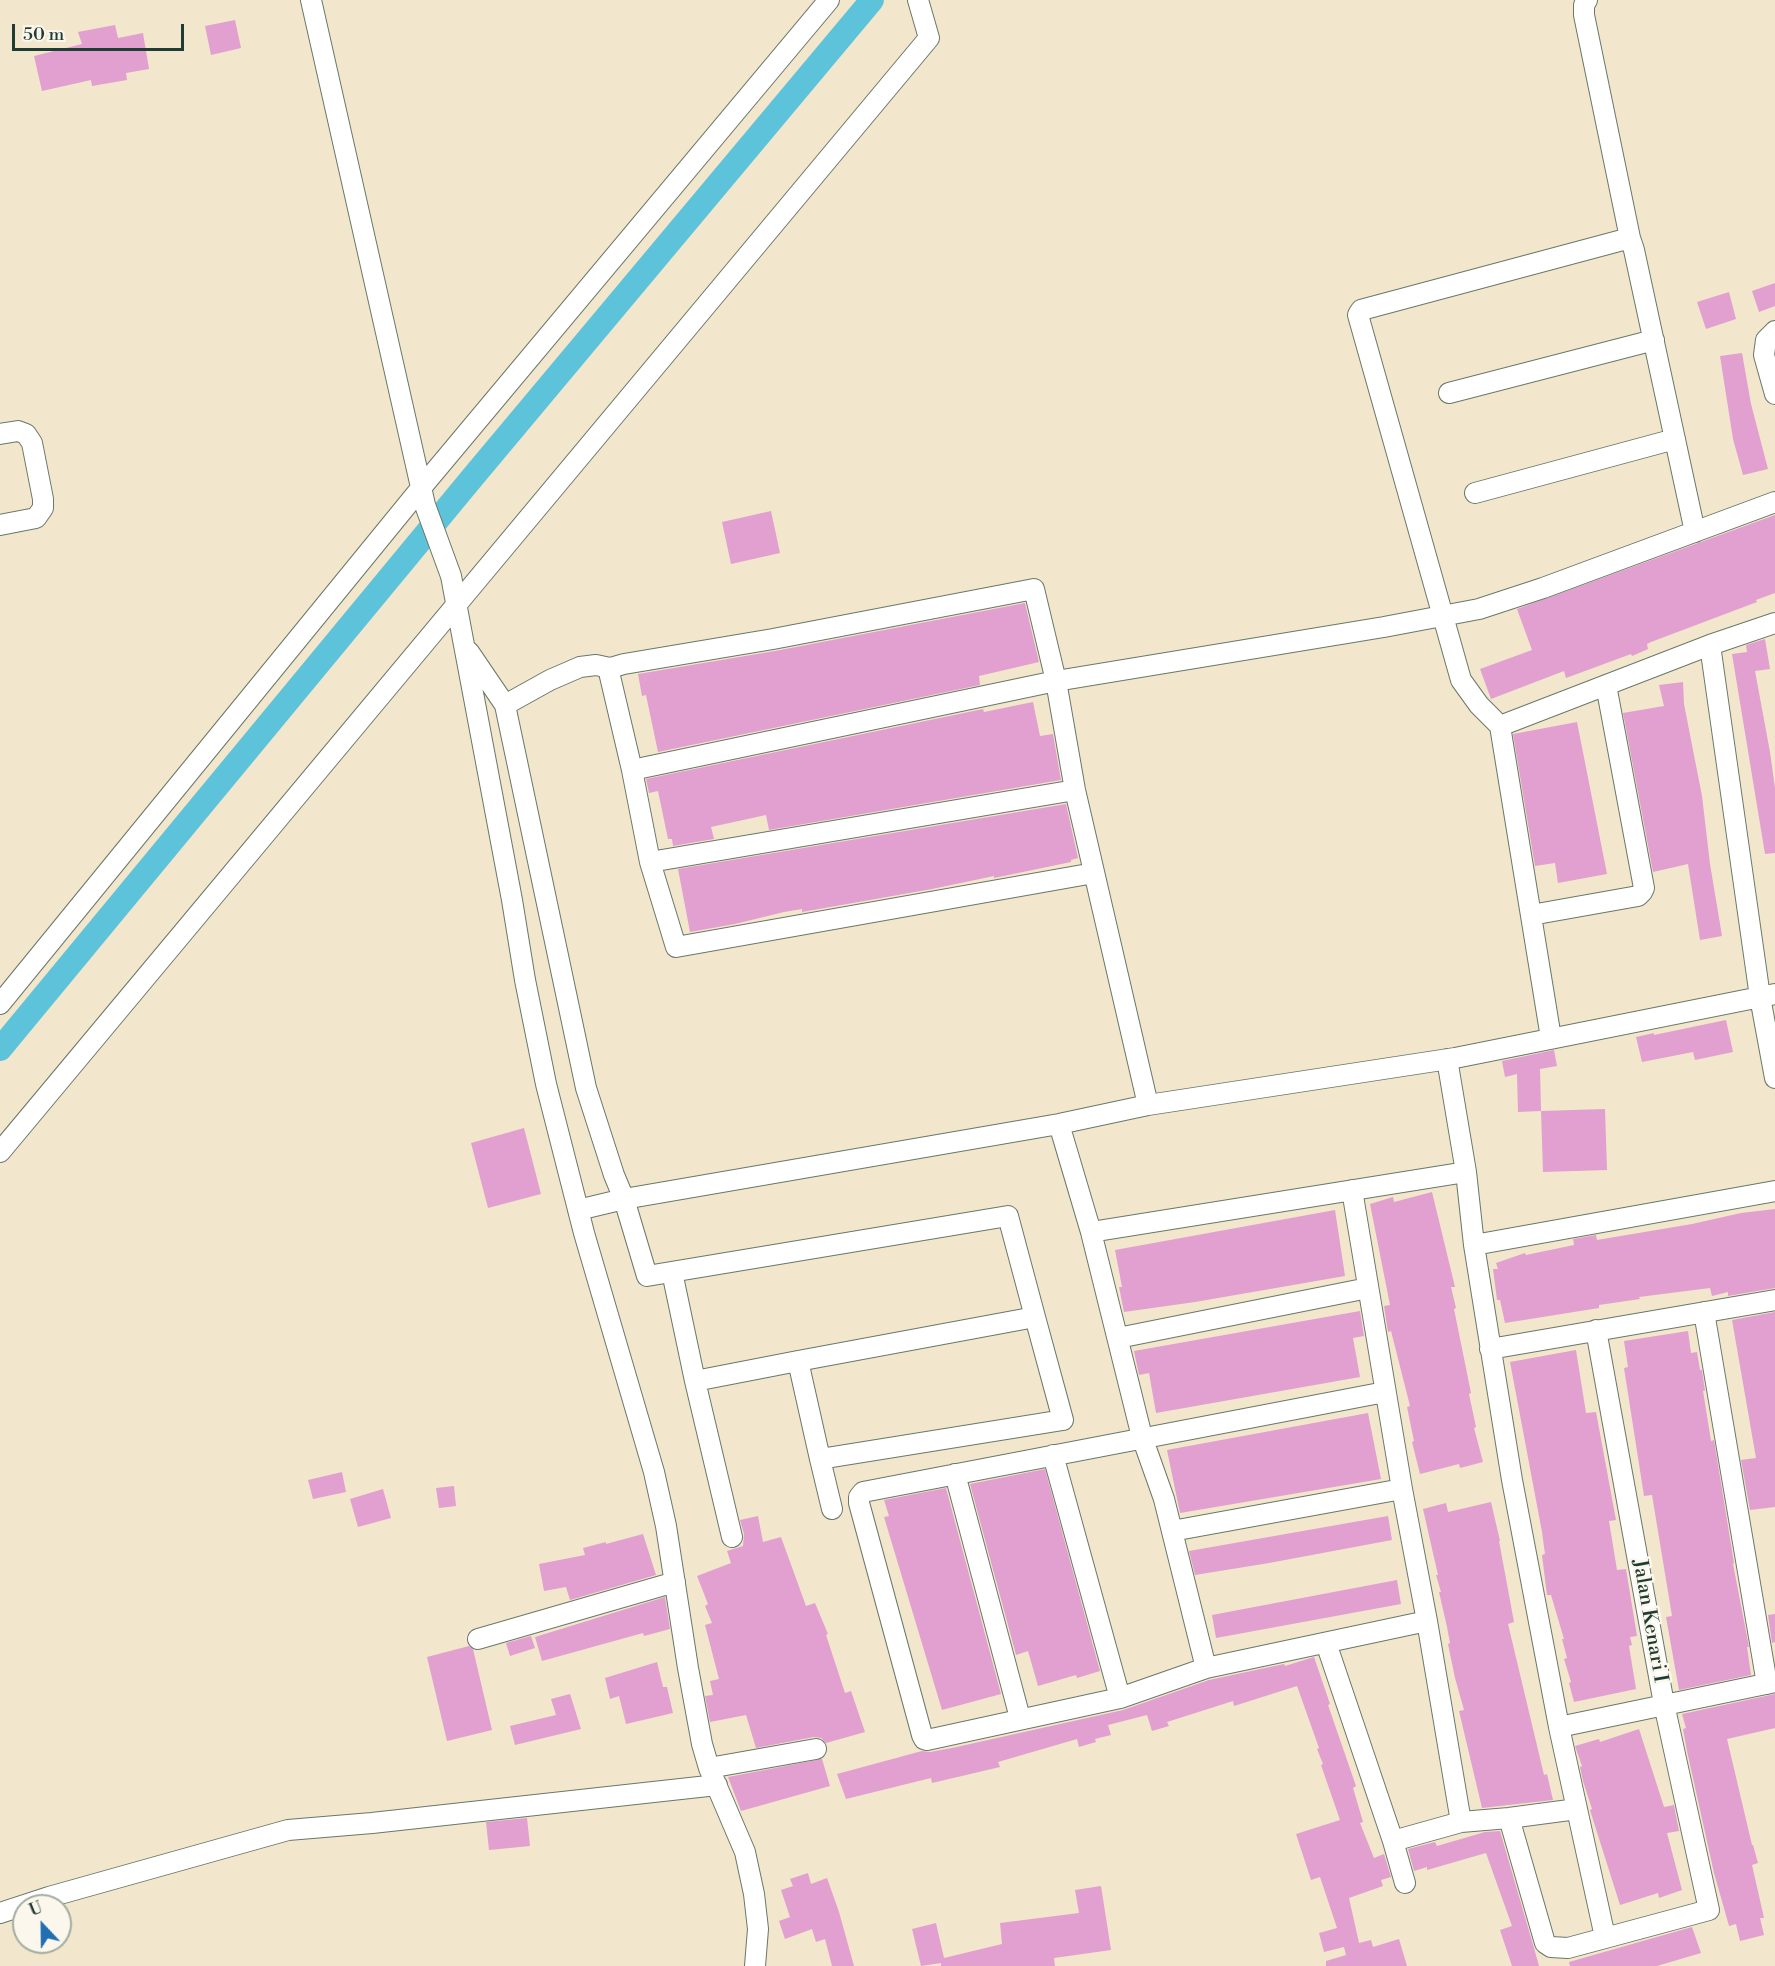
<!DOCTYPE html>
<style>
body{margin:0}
#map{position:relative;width:1775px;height:1966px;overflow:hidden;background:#f2e6cc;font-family:"Libre Bodoni",serif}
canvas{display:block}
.north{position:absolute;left:12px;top:1894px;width:60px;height:60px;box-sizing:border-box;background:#fbf7ec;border:2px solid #a3ada2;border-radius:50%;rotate:338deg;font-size:16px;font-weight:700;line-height:24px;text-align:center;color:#1f3d34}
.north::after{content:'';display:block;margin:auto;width:21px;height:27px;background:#1f6fb2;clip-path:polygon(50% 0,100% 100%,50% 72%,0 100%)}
.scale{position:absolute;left:12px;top:24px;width:172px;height:27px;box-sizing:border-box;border:3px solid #1f3d34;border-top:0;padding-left:8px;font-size:18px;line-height:21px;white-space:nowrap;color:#1f3d34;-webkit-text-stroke:4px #fbf7ec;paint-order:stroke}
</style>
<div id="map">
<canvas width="1775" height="1966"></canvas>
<div class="north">U</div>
<div class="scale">50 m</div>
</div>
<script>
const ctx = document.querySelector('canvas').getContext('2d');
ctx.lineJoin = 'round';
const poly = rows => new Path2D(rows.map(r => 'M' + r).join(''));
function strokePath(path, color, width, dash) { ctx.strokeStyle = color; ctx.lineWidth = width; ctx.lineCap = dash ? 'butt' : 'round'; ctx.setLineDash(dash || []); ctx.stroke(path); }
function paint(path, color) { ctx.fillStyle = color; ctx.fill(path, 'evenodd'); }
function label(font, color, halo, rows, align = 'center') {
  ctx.font = font + ' "Libre Bodoni",serif'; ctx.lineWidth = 5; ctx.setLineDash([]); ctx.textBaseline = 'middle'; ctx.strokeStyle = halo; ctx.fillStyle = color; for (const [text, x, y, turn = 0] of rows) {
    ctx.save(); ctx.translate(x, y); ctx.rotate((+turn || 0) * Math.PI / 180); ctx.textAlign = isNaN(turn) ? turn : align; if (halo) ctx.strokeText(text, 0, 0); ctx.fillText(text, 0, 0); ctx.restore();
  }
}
const canal = poly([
 [0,1049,472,478,872,0]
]);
const building = poly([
 [235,20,241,48,211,55,205,26],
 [115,25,118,38,143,33,149,69,126,73,127,80,92,86,91,80,42,91,34,56,82,44,78,32],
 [1775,283,1775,306,1759,312,1752,291],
 [1729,292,1736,319,1706,329,1697,302],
 [1742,353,1751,404,1768,469,1743,475,1733,439,1720,356],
 [771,511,780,553,731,564,722,522],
 [1775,515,1775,593,1756,600,1757,602,1651,642,1647,644,1648,649,1632,656,1631,654,1566,678,1564,671,1491,699,1480,669,1532,650,1517,609],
 [1025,603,1039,662,979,676,980,685,658,752,646,695,642,696,638,674,775,651],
 [1765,639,1770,669,1755,671,1770,752,1775,788,1775,853,1765,854,1732,654,1747,652,1746,645],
 [1683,682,1684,704,1702,796,1710,864,1722,936,1700,940,1688,864,1653,872,1623,713,1664,706,1659,685],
 [1033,702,1040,736,1053,734,1061,780,769,830,766,815,711,827,714,839,673,846,672,839,668,839,658,791,649,793,646,779,983,709,984,712],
 [1577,722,1607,874,1558,883,1555,863,1535,866,1513,734],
 [1066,804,1078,858,1071,860,1071,862,994,878,994,876,932,889,802,912,802,909,784,912,735,924,690,932,678,869],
 [1726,1020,1733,1052,1695,1060,1693,1052,1642,1062,1636,1037,1654,1033,1654,1035],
 [1554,1050,1557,1066,1540,1069,1541,1111,1518,1112,1517,1074,1505,1077,1502,1061],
 [1605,1109,1607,1170,1543,1172,1541,1111],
 [524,1128,541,1194,488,1208,471,1143],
 [1432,1192,1455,1287,1451,1287,1456,1308,1454,1309,1471,1393,1469,1394,1476,1427,1474,1428,1483,1462,1460,1468,1459,1464,1420,1474,1412,1442,1414,1441,1407,1407,1410,1406,1391,1331,1388,1332,1384,1306,1390,1305,1370,1204,1393,1197,1394,1202],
 [1775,1209,1775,1288,1728,1296,1728,1292,1712,1296,1710,1288,1639,1297,1640,1299,1599,1305,1599,1308,1505,1323,1500,1300,1497,1300,1493,1269,1498,1269,1496,1263,1525,1253,1526,1255,1574,1245,1573,1239,1596,1235,1597,1240,1692,1224,1741,1213],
 [1335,1210,1345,1276,1195,1302,1124,1312,1119,1287,1122,1287,1115,1250],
 [1360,1311,1364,1336,1353,1338,1360,1377,1156,1413,1149,1373,1139,1375,1134,1351],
 [1775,1312,1775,1507,1750,1510,1741,1460,1756,1458,1732,1320],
 [1688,1331,1691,1353,1697,1352,1700,1370,1702,1370,1705,1391,1703,1391,1711,1441,1714,1440,1734,1563,1733,1564,1749,1647,1747,1647,1751,1675,1679,1690,1666,1617,1672,1616,1652,1495,1644,1496,1624,1368,1628,1367,1624,1341],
 [1576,1350,1586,1413,1596,1412,1616,1520,1609,1521,1617,1570,1626,1569,1637,1636,1630,1637,1632,1645,1629,1646,1636,1689,1574,1702,1569,1683,1571,1682,1564,1659,1567,1658,1562,1639,1564,1639,1551,1595,1547,1595,1542,1555,1545,1554,1542,1532,1510,1362],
 [1368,1413,1381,1479,1180,1513,1167,1450],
 [1045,1469,1100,1671,1077,1678,1076,1675,1038,1686,1028,1651,1016,1655,970,1484],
 [342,1472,346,1492,313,1499,308,1480],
 [454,1486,456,1506,439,1508,436,1488],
 [946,1488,1001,1694,942,1710,884,1517,889,1516,884,1500],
 [383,1489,391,1518,358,1527,350,1499],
 [1491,1502,1500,1541,1499,1541,1514,1622,1508,1624,1544,1775,1547,1774,1553,1800,1482,1808,1459,1711,1464,1710,1455,1678,1448,1644,1450,1643,1447,1627,1439,1592,1441,1592,1436,1575,1438,1575,1423,1509,1446,1503,1448,1512],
 [758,1516,763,1542,781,1537,806,1606,815,1603,828,1634,826,1635,845,1693,851,1691,865,1732,826,1743,821,1738,814,1737,756,1748,746,1715,710,1722,705,1696,713,1695,710,1681,719,1679,705,1625,712,1623,705,1606,708,1604,697,1576,731,1563,727,1551,743,1546,744,1534,740,1520],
 [1388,1516,1392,1540,1269,1563,1195,1575,1189,1551],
 [643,1534,656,1575,570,1600,566,1587,544,1591,539,1564,585,1555,583,1548,606,1542,606,1544],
 [1397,1580,1401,1604,1216,1638,1212,1615],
 [665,1597,670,1629,644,1636,643,1633,542,1661,535,1637],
 [1775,1614,1775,1642,1772,1643,1768,1615],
 [531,1636,535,1648,510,1656,506,1643],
 [469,1646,473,1649,492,1730,447,1741,427,1657],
 [1314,1657,1330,1704,1328,1705,1356,1786,1353,1788,1363,1822,1360,1823,1374,1858,1384,1854,1391,1877,1381,1880,1383,1886,1349,1898,1359,1943,1371,1940,1373,1947,1399,1939,1407,1966,1326,1966,1326,1961,1346,1955,1344,1947,1324,1952,1319,1933,1337,1928,1320,1877,1311,1880,1296,1834,1340,1820,1321,1765,1323,1764,1317,1749,1319,1748,1297,1686,1234,1706,1233,1701,1167,1722,1169,1726,1152,1731,1147,1715,1108,1725,1111,1735,1095,1739,1096,1742,1079,1747,1077,1739,998,1762,1000,1767,932,1783,931,1778,846,1799,837,1774,922,1751,930,1752,952,1748,1123,1710,1209,1680,1284,1664,1285,1666],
 [657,1662,663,1687,667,1687,673,1713,626,1724,619,1696,610,1699,605,1678],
 [570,1694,581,1729,515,1745,510,1726,556,1715,551,1699],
 [1775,1694,1775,1728,1727,1739,1752,1845,1753,1845,1758,1863,1752,1865,1764,1918,1760,1918,1764,1935,1740,1941,1736,1924,1729,1926,1714,1873,1687,1751,1683,1729,1686,1728,1682,1714],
 [1639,1729,1664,1807,1674,1805,1679,1831,1667,1833,1682,1890,1659,1898,1658,1893,1620,1905,1590,1810,1592,1809,1583,1781,1580,1767,1582,1766,1575,1746,1599,1739,1600,1742],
 [822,1759,830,1786,741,1811,728,1777],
 [527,1818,530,1846,489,1850,486,1822],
 [1500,1831,1534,1948,1539,1966,1512,1966,1500,1930,1512,1926,1486,1853,1427,1870,1427,1867,1414,1871,1408,1849,1435,1842,1437,1846,1485,1832],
 [808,1873,811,1884,827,1878,839,1912,854,1966,832,1966,825,1939,816,1942,812,1929,785,1939,779,1921,790,1917,781,1890,793,1886,790,1879],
 [1101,1886,1111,1950,1054,1958,1055,1966,941,1966,941,1963,921,1966,912,1929,936,1923,944,1958,1002,1944,1000,1923,1079,1913,1075,1890],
 [1692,1927,1701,1953,1657,1966,1570,1966,1569,1962]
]);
const minor = poly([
 [311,0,425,505,451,576,512,900,525,980,546,1084,584,1233,654,1472,666,1526,688,1668,702,1744,709,1768,745,1852,754,1894,758,1929,755,1966],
 [1587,0,1584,5,1584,15,1630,238],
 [1775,331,1766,340,1764,355,1775,394],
 [1449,393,1654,340],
 [0,434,18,431,26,434,32,443,43,499,43,508,36,518,0,525],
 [1475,493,1675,439],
 [1710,645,1760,997,1775,1078],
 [469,652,505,705],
 [610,668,596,665,580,667,550,680,505,705,586,1088,614,1175,624,1199,1059,1124,1148,1105,1455,1058,1775,994],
 [1500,726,1710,645,1775,623],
 [632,770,1056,681,1384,627,1479,609,1543,588,1775,502],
 [650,862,1075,790],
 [1094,873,676,947,650,862,632,770,609,672,610,668,624,664,773,639,1034,589,1056,681,1075,790,1148,1105],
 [1531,915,1638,896,1642,892,1644,888,1606,685],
 [0,1004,421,488,829,0],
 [1551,1038,1500,726,1479,705,1461,680,1358,315,1359,313,1361,310,1630,238,1634,250,1695,532],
 [1447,1059,1466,1172,1474,1245,1512,1480,1559,1727,1605,1937],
 [1059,1124,1091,1232,1142,1437,1164,1499,1206,1668],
 [0,1152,929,38,918,0],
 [1352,1190,1402,1489,1427,1621,1461,1822],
 [578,1210,624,1199,647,1276,1008,1216,1035,1317,1063,1420,820,1459,798,1361,1035,1317],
 [1091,1232,1466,1172],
 [1474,1245,1775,1191],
 [672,1272,695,1381,798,1361],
 [1704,1312,1767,1684],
 [1118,1338,1368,1288],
 [1490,1349,1775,1300],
 [695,1381,732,1537],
 [1385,1392,863,1492,859,1497,859,1503,922,1735,924,1739,927,1740,1120,1698,1206,1668,1427,1621],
 [1053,1455,1120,1698],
 [820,1459,832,1509],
 [955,1474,1020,1718],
 [1172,1531,1402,1489],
 [478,1639,675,1582],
 [1326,1643,1393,1841,1405,1883],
 [1559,1727,1775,1682],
 [709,1768,816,1749],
 [1509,1818,1545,1943,1551,1947,1568,1948,1709,1910,1664,1704,1596,1330],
 [1393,1841,1461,1822,1509,1818,1577,1809],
 [0,1913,49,1897,288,1830,372,1823,717,1785]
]);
const streetNames = [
 ["Jalan Kenari I",1649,1621,80]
];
strokePath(canal, '#5dc3da', 24);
paint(building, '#e1a0d0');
strokePath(minor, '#697869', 22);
strokePath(minor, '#fff', 20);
label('20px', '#1f3d34', '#fbf7ec', streetNames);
</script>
